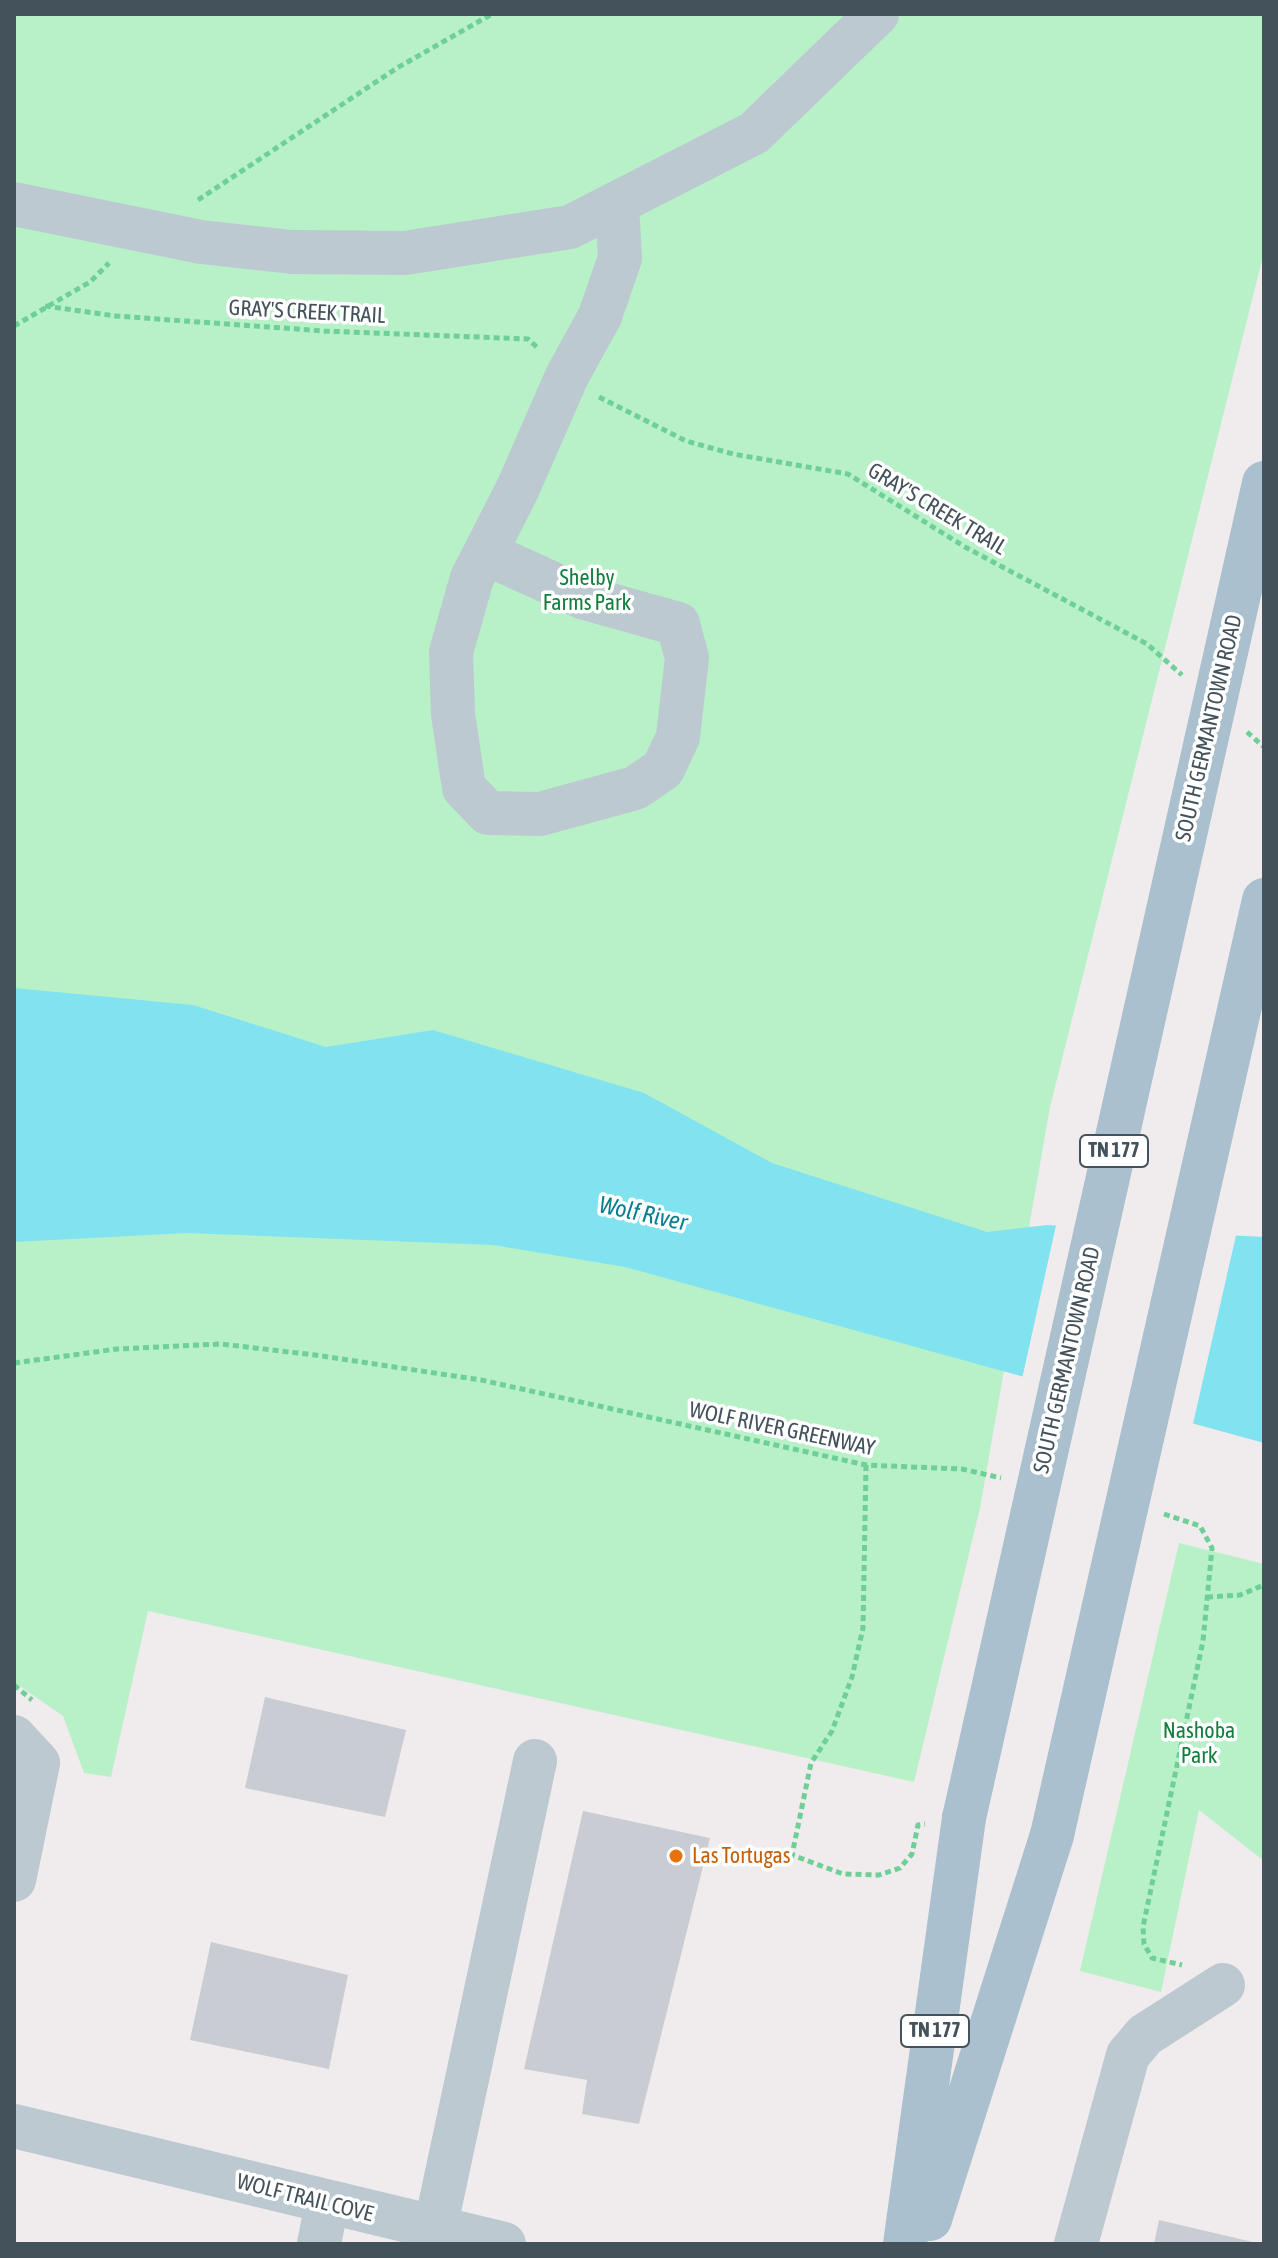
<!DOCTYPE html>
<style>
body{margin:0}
#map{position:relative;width:1278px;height:2258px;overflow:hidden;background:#f0eced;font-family:"Asap Condensed",sans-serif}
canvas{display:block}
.frame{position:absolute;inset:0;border:16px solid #44525b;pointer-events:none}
</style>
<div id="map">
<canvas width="1278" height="2258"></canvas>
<div class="frame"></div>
</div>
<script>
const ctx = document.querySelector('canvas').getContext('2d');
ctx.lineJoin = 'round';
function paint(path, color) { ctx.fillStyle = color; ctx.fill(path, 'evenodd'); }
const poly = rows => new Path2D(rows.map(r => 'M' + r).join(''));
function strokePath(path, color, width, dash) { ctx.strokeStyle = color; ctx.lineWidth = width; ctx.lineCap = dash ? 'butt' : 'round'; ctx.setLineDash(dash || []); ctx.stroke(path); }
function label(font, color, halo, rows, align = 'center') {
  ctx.font = font + ' "Asap Condensed",sans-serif'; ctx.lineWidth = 7; ctx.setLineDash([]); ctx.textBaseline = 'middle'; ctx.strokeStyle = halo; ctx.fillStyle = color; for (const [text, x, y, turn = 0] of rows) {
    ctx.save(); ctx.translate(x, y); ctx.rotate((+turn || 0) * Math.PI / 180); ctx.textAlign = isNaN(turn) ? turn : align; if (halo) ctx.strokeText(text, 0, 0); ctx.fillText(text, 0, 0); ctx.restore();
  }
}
const green = poly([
 [14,14,1264,14,1264,252,1050,1107,980,1508,914,1782,148,1611,111,1777,84,1773,63,1716,14,1682],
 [1179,1543,1264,1564,1264,1861,1199,1810,1161,1992,1080,1971]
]);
const water = poly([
 [14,988,193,1005,326,1047,433,1030,644,1093,772,1163,987,1232,1047,1225,1264,1237,1264,1443,625,1267,493,1245,187,1233,14,1242]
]);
const pier = poly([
 [1057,1221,1237,1231,1192,1428,1022,1379]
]);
const building = poly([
 [265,1697,406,1730,385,1817,245,1788],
 [583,1811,710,1838,639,2124,582,2114,587,2080,524,2069],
 [211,1942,348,1975,329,2069,190,2040],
 [1159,2220,1257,2243,1257,2244,1154,2244]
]);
const path = poly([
 [198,200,397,68,492,14],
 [45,306,116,316,324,331,528,339,539,349],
 [14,326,90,282,109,263],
 [599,397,686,441,733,454,848,474,965,547,1147,644,1182,675],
 [1247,732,1264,747],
 [14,1363,117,1349,221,1344,315,1355,481,1380,866,1465,962,1469,1001,1478],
 [866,1465,863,1628,852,1677,832,1731,811,1763,792,1855,843,1874,879,1875,900,1868,912,1854,918,1825,925,1824],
 [1164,1514,1200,1526,1212,1548,1203,1641,1143,1927,1144,1944,1152,1958,1182,1965],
 [1207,1597,1240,1595,1264,1585],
 [14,1685,32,1700]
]);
const minor = poly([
 [14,204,201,242,292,252,405,253,570,227,754,133,877,14],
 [485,553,582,597,678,624,687,658,678,737,663,769,635,788,540,814,488,813,464,788,453,714,451,652,472,578,485,553,518,488,567,376,600,316,620,258,617,204],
 [14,1737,38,1763,14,1880],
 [14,2126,504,2244],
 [435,2229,535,1761],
 [319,2244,327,2203],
 [1076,2244,1128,2055,1145,2035,1223,1985]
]);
const major = poly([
 [930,2219,1052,1835],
 [905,2244,964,1818]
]);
const majorBridge = poly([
 [964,1818,1264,483],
 [1052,1835,1264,900]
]);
const markers = [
 [676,1856,8,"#e8710a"]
];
const shields = [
 [1114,1151,68],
 [935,2031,68]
];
const shieldNames = [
 ["TN 177",1114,1151],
 ["TN 177",935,2031]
];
const streetNames = [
 ["GRAY'S CREEK TRAIL",307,312,3],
 ["GRAY'S CREEK TRAIL",937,509,31],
 ["SOUTH GERMANTOWN ROAD",1209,728,-77],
 ["SOUTH GERMANTOWN ROAD",1067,1360,-77],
 ["WOLF RIVER GREENWAY",782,1429,12],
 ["WOLF TRAIL COVE",305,2198,14]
];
const parkNames = [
 ["Shelby",587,578],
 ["Farms Park",587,603],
 ["Nashoba",1199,1731],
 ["Park",1199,1756]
];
const foodNames = [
 ["Las Tortugas",692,1856]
];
const waterNames = [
 ["Wolf River",643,1214,12]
];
paint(green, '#b8f0c8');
paint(water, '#82e3f0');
paint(pier, '#f0eced');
paint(building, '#c9ccd2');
strokePath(path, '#6ed097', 5, [6, 4]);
strokePath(minor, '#bcc9d0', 44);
strokePath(major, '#abc0ce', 44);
strokePath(majorBridge, '#abc0ce', 44);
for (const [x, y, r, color] of markers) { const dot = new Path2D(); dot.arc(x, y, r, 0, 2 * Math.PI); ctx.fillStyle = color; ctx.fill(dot); strokePath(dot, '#fff', 3); }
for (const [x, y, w] of shields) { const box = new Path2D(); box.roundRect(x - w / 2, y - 16, w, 32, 6); ctx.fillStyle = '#fff'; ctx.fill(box); strokePath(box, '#44525b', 2); }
label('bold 20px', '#44525b', null, shieldNames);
label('22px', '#44525b', '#fff', streetNames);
label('22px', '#127f3e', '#fff', parkNames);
label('22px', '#c56008', '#fff', foodNames, 'left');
label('italic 24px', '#077f8e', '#fff', waterNames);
</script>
